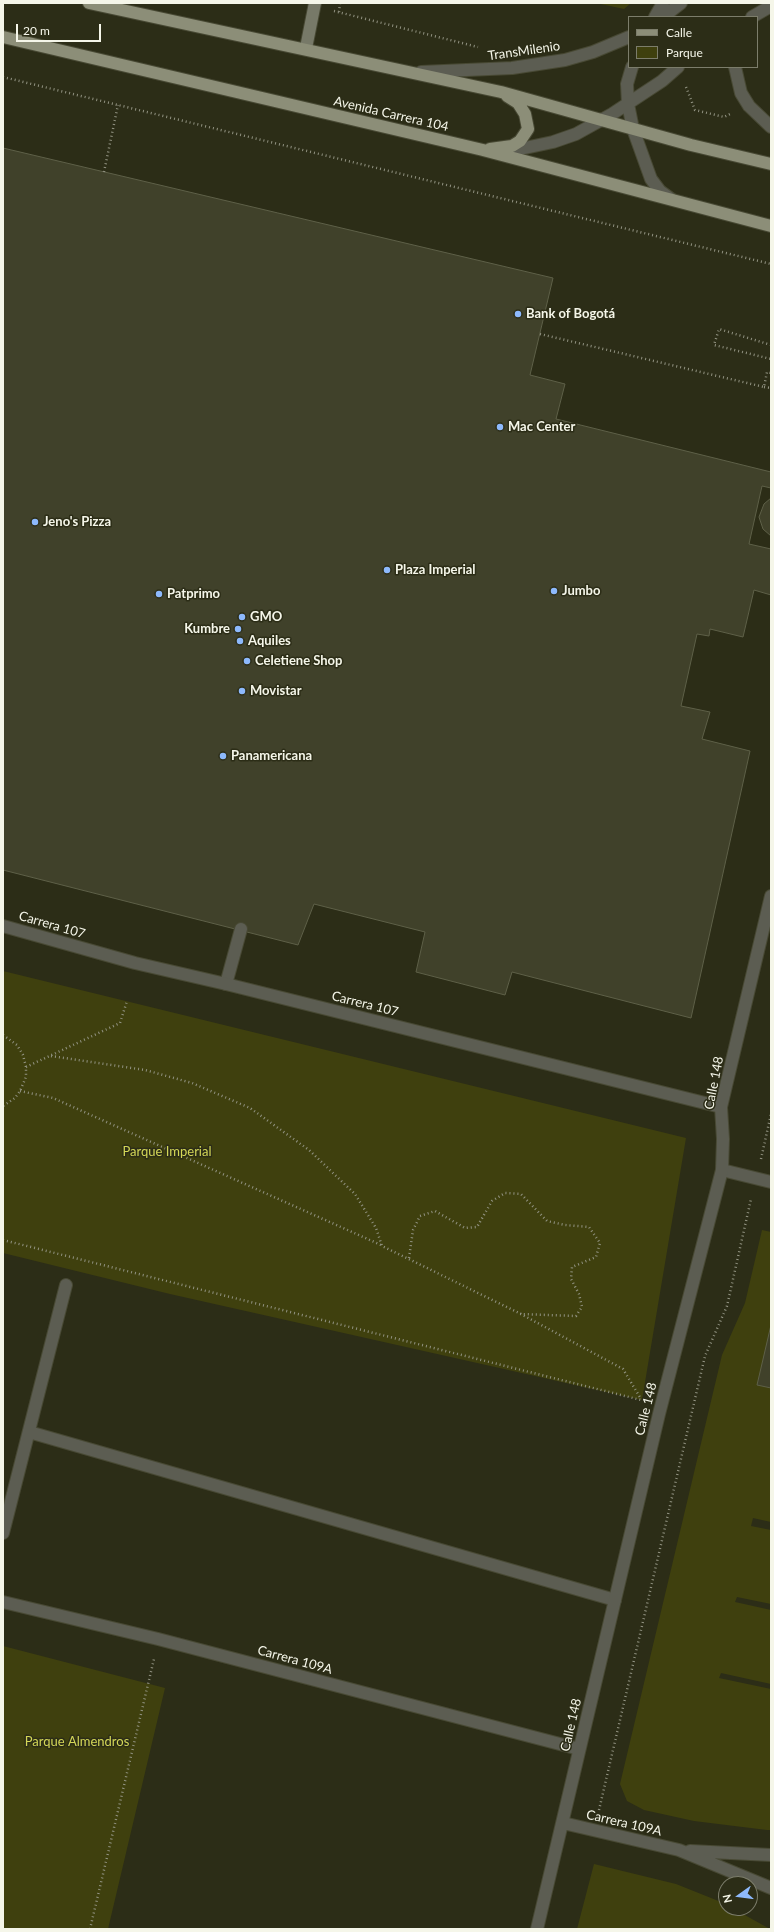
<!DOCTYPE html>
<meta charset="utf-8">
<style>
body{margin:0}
#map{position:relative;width:774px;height:1932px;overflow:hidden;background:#2c2d17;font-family:Lato,sans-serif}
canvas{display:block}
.frame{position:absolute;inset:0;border:4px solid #f5f6e9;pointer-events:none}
.legend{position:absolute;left:628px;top:16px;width:130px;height:52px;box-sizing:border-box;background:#2c2d17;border:1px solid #7c7d6b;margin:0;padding:5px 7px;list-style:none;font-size:12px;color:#f5f6e9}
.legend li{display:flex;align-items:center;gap:8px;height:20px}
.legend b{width:20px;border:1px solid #7c7d6b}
.north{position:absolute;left:718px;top:1876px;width:40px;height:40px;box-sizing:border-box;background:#2c2d17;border:1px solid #7c7d6b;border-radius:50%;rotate:256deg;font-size:11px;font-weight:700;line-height:16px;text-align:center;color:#f5f6e9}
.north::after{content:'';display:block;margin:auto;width:14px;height:18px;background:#8db9fc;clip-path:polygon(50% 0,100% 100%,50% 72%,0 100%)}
.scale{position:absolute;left:16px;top:24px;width:85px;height:18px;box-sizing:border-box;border:2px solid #f5f6e9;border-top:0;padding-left:5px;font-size:12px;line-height:14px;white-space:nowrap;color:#f5f6e9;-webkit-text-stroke:3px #2c2d17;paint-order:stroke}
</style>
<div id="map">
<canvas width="774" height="1932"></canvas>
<div class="frame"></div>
<ul class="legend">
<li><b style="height:5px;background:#8c8e78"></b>Calle</li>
<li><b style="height:11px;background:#3f400e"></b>Parque</li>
</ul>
<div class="north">N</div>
<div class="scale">20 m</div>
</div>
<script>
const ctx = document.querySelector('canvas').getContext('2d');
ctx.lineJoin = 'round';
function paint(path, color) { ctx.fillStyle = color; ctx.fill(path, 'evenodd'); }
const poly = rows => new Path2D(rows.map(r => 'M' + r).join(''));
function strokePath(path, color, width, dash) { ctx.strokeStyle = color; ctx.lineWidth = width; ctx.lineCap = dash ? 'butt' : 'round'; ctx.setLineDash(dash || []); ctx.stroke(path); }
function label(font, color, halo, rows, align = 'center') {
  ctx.font = font + ' Lato,sans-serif'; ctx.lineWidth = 3; ctx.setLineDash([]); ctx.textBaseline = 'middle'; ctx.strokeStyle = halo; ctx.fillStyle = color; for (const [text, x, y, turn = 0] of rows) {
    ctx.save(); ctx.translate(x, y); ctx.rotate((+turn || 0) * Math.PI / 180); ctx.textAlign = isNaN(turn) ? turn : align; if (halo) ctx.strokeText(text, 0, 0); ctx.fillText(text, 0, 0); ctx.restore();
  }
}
const green = poly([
 [596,3,631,3,624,9],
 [3,971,686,1138,642,1400,170,1294,3,1253],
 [762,1230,771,1232,771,1522,753,1518,751,1526,771,1530,771,1604,737,1597,735,1602,771,1610,771,1684,721,1673,719,1678,771,1689,771,1830,767,1830,694,1821,644,1810,627,1801,620,1784,722,1355,745,1303],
 [3,1646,165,1688,108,1929,3,1929],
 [594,1864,676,1884,726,1904,726,1908,732,1908,770,1929,577,1929]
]);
const building = poly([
 [3,148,553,278,530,375,565,384,556,419,771,472,771,488,762,486,749,544,771,549,771,595,754,590,743,637,710,629,709,636,697,634,681,706,710,712,702,739,750,751,691,1018,512,972,505,995,416,972,425,932,314,904,298,945,3,870,3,148],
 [771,498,771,536,763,529,759,517,764,504,771,498],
 [771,1325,771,1388,757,1385,771,1325]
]);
const path = poly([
 [334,11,478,47],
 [339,12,340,3],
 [3,77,771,264],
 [686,87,695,110,724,117,730,114],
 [104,172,118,105],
 [540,334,764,387,767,372,771,373],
 [771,345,719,329,714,345,771,359],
 [764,387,771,388],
 [3,1035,17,1045,23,1055,26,1067,26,1077,20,1091,15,1098,3,1106],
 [51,1056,145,1070,192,1083,250,1108,309,1150,355,1194,376,1228,382,1246,519,1313,623,1369,641,1399],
 [26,1067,120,1023,127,1001],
 [20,1091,53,1098,381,1245],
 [761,1159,771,1114],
 [3,1240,641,1400],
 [409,1258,413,1230,420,1216,435,1211,465,1228,477,1227,492,1201,505,1193,521,1194,547,1221,565,1225,589,1227,600,1243,596,1257,572,1267,571,1279,579,1294,582,1307,576,1316,520,1314],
 [599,1810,705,1356,727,1306,751,1199],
 [90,1929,154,1659]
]);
const lane = poly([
 [655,17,663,3],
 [663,17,681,3],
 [752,17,771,6],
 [632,67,627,84,628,104,633,129,651,179,660,191,671,199],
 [735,67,741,93,749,106,771,127],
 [421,72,512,68,565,60,593,52,629,37],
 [502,150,520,149,553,142,576,134,612,114,662,81,678,67],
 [226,984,241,929],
 [722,1170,771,1182],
 [29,1432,615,1600],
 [3,1533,66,1285]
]);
const street = poly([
 [3,926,135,963,226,984,721,1107],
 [3,1602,158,1639,579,1749],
 [563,1823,679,1850,771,1888],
 [690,1851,771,1855],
 [537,1929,659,1414,722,1170,723,1139,721,1107,771,896]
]);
const secondary = poly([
 [306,48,315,3]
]);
const primary = poly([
 [89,3,501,92,691,145,771,164],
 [3,37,483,150,771,226],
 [490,149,512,146,520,141,528,129,525,114,518,103,507,96]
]);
const markers = [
 [518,314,4,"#8db9fc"],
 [500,427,4,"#8db9fc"],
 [35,522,4,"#8db9fc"],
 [387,570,4,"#8db9fc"],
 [554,591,4,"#8db9fc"],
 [159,594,4,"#8db9fc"],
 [242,617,4,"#8db9fc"],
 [238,629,4,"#8db9fc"],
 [240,641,4,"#8db9fc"],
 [247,661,4,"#8db9fc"],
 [242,691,4,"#8db9fc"],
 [223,756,4,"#8db9fc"]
];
const streetNames = [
 ["TransMilenio",524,51,-8],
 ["Avenida Carrera 104",391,114,13],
 ["Carrera 107",52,925,16],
 ["Carrera 107",365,1004,14],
 ["Calle 148",714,1083,-79],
 ["Calle 148",646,1409,-76],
 ["Carrera 109A",295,1660,15],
 ["Calle 148",571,1725,-77],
 ["Carrera 109A",624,1823,13]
];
const poiNames = [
 ["Bank of Bogotá",526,314],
 ["Mac Center",508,427],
 ["Jeno's Pizza",43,522],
 ["Plaza Imperial",395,570],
 ["Jumbo",562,591],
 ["Patprimo",167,594],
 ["GMO",250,617],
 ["Kumbre",230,629,"right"],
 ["Aquiles",248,641],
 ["Celetiene Shop",255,661],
 ["Movistar",250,691],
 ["Panamericana",231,756]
];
const parkNames = [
 ["Parque Imperial",167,1152],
 ["Parque Almendros",77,1742]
];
paint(green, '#3f400e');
paint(building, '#40412a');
strokePath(building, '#5e6048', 1);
strokePath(lane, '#484934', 14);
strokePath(street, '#484934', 14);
strokePath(secondary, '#484934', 14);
strokePath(primary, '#484934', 14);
strokePath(path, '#929382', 2.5, [1, 3]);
strokePath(lane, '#5c5d52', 12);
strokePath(street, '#5c5d52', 12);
strokePath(secondary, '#777968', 12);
strokePath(primary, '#8c8e78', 12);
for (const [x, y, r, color] of markers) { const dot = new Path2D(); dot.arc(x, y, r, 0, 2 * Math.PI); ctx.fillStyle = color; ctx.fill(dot); strokePath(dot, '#2c2d17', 1.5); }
label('13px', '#f5f6e9', '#2c2d17', streetNames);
label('bold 13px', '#f5f6e9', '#2c2d17', poiNames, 'left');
label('13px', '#d4d757', '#2c2d17', parkNames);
</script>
